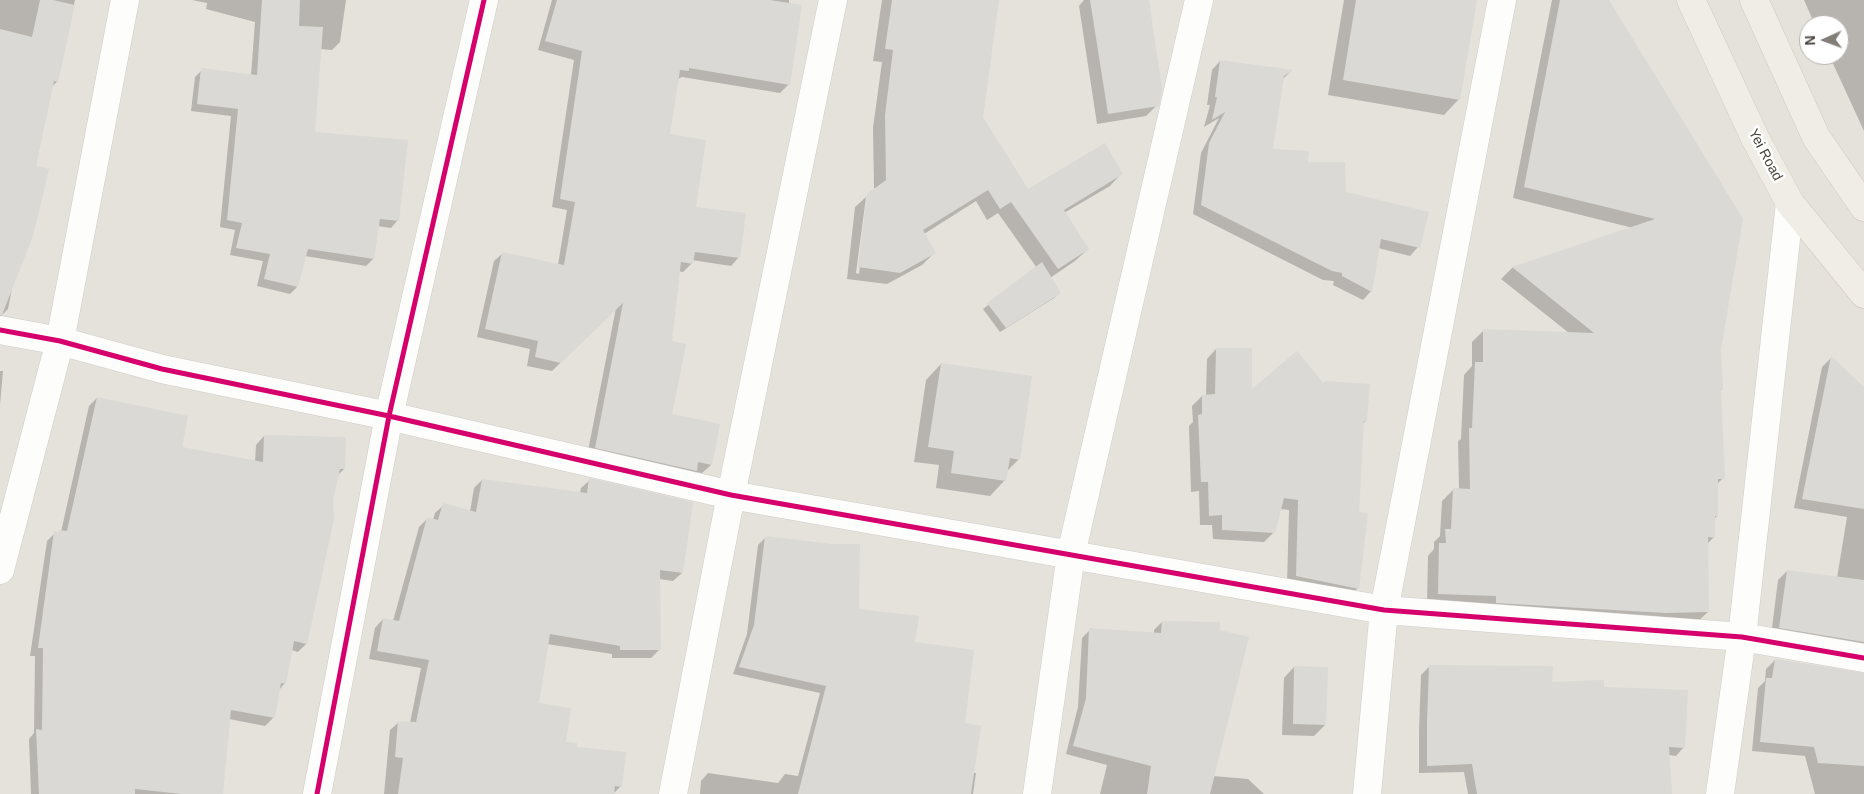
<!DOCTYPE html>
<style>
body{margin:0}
#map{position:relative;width:1864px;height:794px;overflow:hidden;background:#f2f0ec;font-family:Arial,sans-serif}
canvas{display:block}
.north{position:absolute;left:1799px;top:15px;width:50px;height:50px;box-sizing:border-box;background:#fff;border:1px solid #b5b3b0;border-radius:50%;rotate:268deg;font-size:14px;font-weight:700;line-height:20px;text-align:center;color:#474139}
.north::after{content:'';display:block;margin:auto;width:18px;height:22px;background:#837e78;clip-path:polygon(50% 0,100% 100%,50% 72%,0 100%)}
</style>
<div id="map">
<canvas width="1864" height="794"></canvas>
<div class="north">N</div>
</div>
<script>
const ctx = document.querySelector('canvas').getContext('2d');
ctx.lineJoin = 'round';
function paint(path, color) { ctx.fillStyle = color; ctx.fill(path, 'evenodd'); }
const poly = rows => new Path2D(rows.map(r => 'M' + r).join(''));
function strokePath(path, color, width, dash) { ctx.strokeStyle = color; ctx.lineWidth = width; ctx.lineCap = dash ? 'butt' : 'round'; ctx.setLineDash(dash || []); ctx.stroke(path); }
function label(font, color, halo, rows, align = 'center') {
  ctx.font = font + ' Arial,sans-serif'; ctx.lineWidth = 5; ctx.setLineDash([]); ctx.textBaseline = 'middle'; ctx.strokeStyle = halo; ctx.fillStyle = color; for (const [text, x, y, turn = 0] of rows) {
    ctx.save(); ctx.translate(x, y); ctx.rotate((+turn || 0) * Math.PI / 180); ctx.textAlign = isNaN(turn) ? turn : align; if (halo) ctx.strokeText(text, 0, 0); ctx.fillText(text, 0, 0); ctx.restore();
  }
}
const residential = poly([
 [0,0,1864,0,1864,794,0,794],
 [1809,25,1839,25,1839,55,1809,55]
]);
const shadow = poly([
 [0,0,75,0,57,82,51,87,8,309,0,317],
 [192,0,346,0,340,42,332,50,320,49,314,133,398,220,391,228,377,226,373,259,366,266,305,256,297,287,290,294,257,286,263,261,230,255,235,230,220,227,231,116,191,111,195,77,202,70,251,75,255,22,206,9,207,3],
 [552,0,789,0,789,84,780,93,682,77,678,79,668,136,695,208,739,257,731,266,692,260,692,263,683,272,678,271,671,342,671,415,711,465,702,473,695,472,687,479,587,456,616,308,552,371,527,366,530,349,477,337,494,261,503,253,558,265,567,210,552,207,574,60,538,50],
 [882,0,998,0,982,117,1028,191,1122,173,1110,186,1064,213,1088,249,1075,261,1050,278,1059,293,1054,298,1000,332,983,309,1037,268,998,213,987,220,976,201,924,234,934,253,922,265,887,284,847,279,855,207,866,197,856,273,859,274,868,196,874,190,873,128,882,62,873,61],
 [1084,0,1147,0,1157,105,1146,116,1097,124,1079,6],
 [1344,0,1476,0,1459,99,1444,115,1328,95],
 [1552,0,1608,0,1720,349,1722,389,1720,391,1723,478,1717,484,1717,516,1714,519,1714,537,1707,544,1708,612,1696,623,1427,605,1428,556,1434,549,1434,542,1440,536,1442,501,1454,489,1459,490,1458,441,1461,439,1464,375,1472,366,1472,342,1484,330,1569,333,1501,279,1512,268,1633,228,1513,198],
 [1804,0,1864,0,1864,131,1829,55,1839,55,1839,25,1815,25],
 [1220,61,1291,71,1283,79,1272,150,1307,163,1345,193,1418,247,1410,256,1378,248,1371,291,1363,300,1333,285,1334,281,1323,280,1193,214,1201,153,1219,118,1204,127,1210,105,1207,105,1212,70],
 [1216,349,1250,392,1323,385,1325,382,1366,420,1363,424,1358,513,1367,514,1357,589,1348,599,1287,585,1289,510,1280,509,1274,532,1264,542,1213,539,1212,525,1200,525,1199,491,1191,492,1189,426,1193,422,1192,406,1202,396,1206,396,1207,359],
 [1831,358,1864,388,1864,654,1771,636,1778,580,1787,571,1837,578,1847,517,1794,508,1822,367],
 [941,364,1019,459,1006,472,1005,480,990,496,936,488,939,465,914,462,926,380],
 [0,371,3,371,0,405],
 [97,398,180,448,255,462,256,445,264,436,344,469,337,476,332,499,332,519,306,644,298,652,291,650,285,683,279,690,274,717,265,726,229,719,222,794,31,794,29,739,34,733,35,656,30,656,47,541,55,533,61,532,89,406],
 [482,480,580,493,581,488,590,480,682,573,673,581,659,579,660,649,651,658,612,658,612,654,547,644,538,704,565,743,576,748,621,786,613,794,384,794,390,730,399,722,410,723,421,668,369,659,375,628,383,619,393,621,419,527,428,518,433,520,435,513,444,505,470,512,474,488],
 [766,537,858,610,914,643,964,724,973,773,976,773,973,794,700,794,701,781,708,773,778,783,785,774,798,776,820,693,733,674,747,634,758,545],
 [1162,622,1213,776,1248,779,1264,794,1100,794,1107,765,1066,754,1078,707,1082,638,1090,630,1154,634,1154,630],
 [1775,660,1864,674,1864,794,1815,794,1805,756,1752,751,1758,688,1765,681,1766,669],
 [1294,667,1325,725,1314,736,1282,735,1284,678],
 [1429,667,1551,684,1603,689,1684,747,1676,756,1668,755,1671,794,1468,794,1464,772,1419,773,1419,731,1421,675]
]);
const building = poly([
 [40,0,53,0,75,5,58,82,54,81,36,166,49,169,33,236,2,315,0,315,0,29,32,37],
 [262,0,300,0,299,26,323,27,315,132,408,140,399,221,380,219,374,259,308,249,298,287,264,279,270,254,236,248,242,223,227,220,238,109,197,104,201,68,257,75],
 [557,0,770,0,802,5,790,85,689,68,689,71,680,70,670,134,706,140,696,207,746,213,740,258,695,252,693,264,681,262,672,341,686,344,672,414,720,424,712,465,698,462,697,471,595,448,623,303,561,363,535,357,538,341,485,329,502,252,564,265,575,202,560,199,582,51,545,41],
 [892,0,999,0,983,117,1028,189,1105,143,1123,174,1064,210,1089,249,1058,269,1011,202,1000,209,988,190,923,230,936,253,900,273,858,267,867,194,886,180,885,115,893,50,885,49],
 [1090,0,1149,0,1162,89,1159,106,1108,114],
 [1356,0,1477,0,1460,100,1343,80],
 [1560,0,1609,0,1743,219,1721,349,1723,389,1721,389,1725,479,1718,479,1718,517,1715,516,1715,538,1708,537,1709,612,1665,613,1496,603,1496,596,1438,594,1439,543,1446,543,1445,529,1451,529,1453,488,1470,489,1469,428,1472,428,1475,362,1483,362,1483,329,1594,333,1512,267,1655,219,1524,187],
 [1220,60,1293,70,1284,76,1273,149,1309,151,1308,162,1345,162,1346,192,1429,212,1420,248,1381,239,1372,292,1342,276,1342,273,1332,271,1201,205,1209,143,1225,112,1212,120,1217,97,1215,97],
 [1042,262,1061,293,1006,328,987,303],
 [1216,348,1252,348,1252,389,1297,351,1324,384,1325,381,1370,384,1367,421,1364,421,1359,512,1368,513,1359,589,1296,576,1298,500,1284,498,1275,533,1222,530,1222,515,1209,516,1208,482,1201,482,1198,415,1202,414,1202,395,1215,394],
 [1831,356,1864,387,1864,509,1802,499],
 [941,363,1032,376,1020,460,1010,458,1006,481,951,473,954,451,928,447],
 [97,397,188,416,182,447,263,462,264,435,346,437,345,469,340,469,333,499,334,519,307,644,294,641,286,684,281,683,275,718,231,710,223,794,182,794,135,789,135,794,39,794,36,729,42,730,43,648,38,648,54,531,58,532,59,530,67,531],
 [589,478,693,502,683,573,660,570,661,650,620,650,620,646,550,634,539,703,571,708,566,742,577,743,577,747,626,752,622,787,615,786,614,794,398,794,403,758,395,757,398,721,416,722,429,660,377,651,383,618,399,621,427,517,438,520,443,503,476,512,482,479,587,493],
 [765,536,831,544,860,544,859,609,919,616,915,642,974,650,965,723,981,726,971,794,798,794,826,686,739,667,754,625],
 [1787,570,1864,580,1864,642,1779,628],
 [1162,621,1220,622,1220,630,1249,637,1210,794,1147,794,1151,766,1073,746,1086,698,1089,628,1161,633],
 [1775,659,1864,673,1864,766,1818,763,1814,747,1760,742,1766,678,1772,678],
 [1429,665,1553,666,1552,682,1604,680,1604,687,1688,690,1685,748,1669,747,1672,794,1477,794,1472,764,1427,766,1427,722],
 [1294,666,1328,667,1326,725,1293,724]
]);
const minor = poly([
 [0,330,60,341,162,369,389,416,731,495,1384,610,1742,637,1864,658],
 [0,570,60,341,125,0],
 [317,794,389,416,484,0],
 [673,794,731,495,833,0],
 [1037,794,1071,554,1199,0],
 [1367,794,1384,610,1502,0],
 [1720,794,1742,637,1790,203]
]);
const major = poly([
 [1691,0,1755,138,1790,203,1864,294],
 [1754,0,1816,137,1864,207]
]);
const cycleway = poly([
 [0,330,60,341,162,369,389,416,731,495,1384,610,1742,637,1864,658],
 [317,794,389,416,484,0]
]);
const streetNames = [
 ["Yei Road",1765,155,62]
];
paint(residential, '#e5e1db');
paint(shadow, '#0003');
paint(building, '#dbd9d5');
strokePath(minor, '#d0ceca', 29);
strokePath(major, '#d2cbbc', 29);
strokePath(minor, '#fdfdfc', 28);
strokePath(major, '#f0ede6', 28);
strokePath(cycleway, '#d6006c', 5);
label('14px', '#474139', '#fff', streetNames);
</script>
